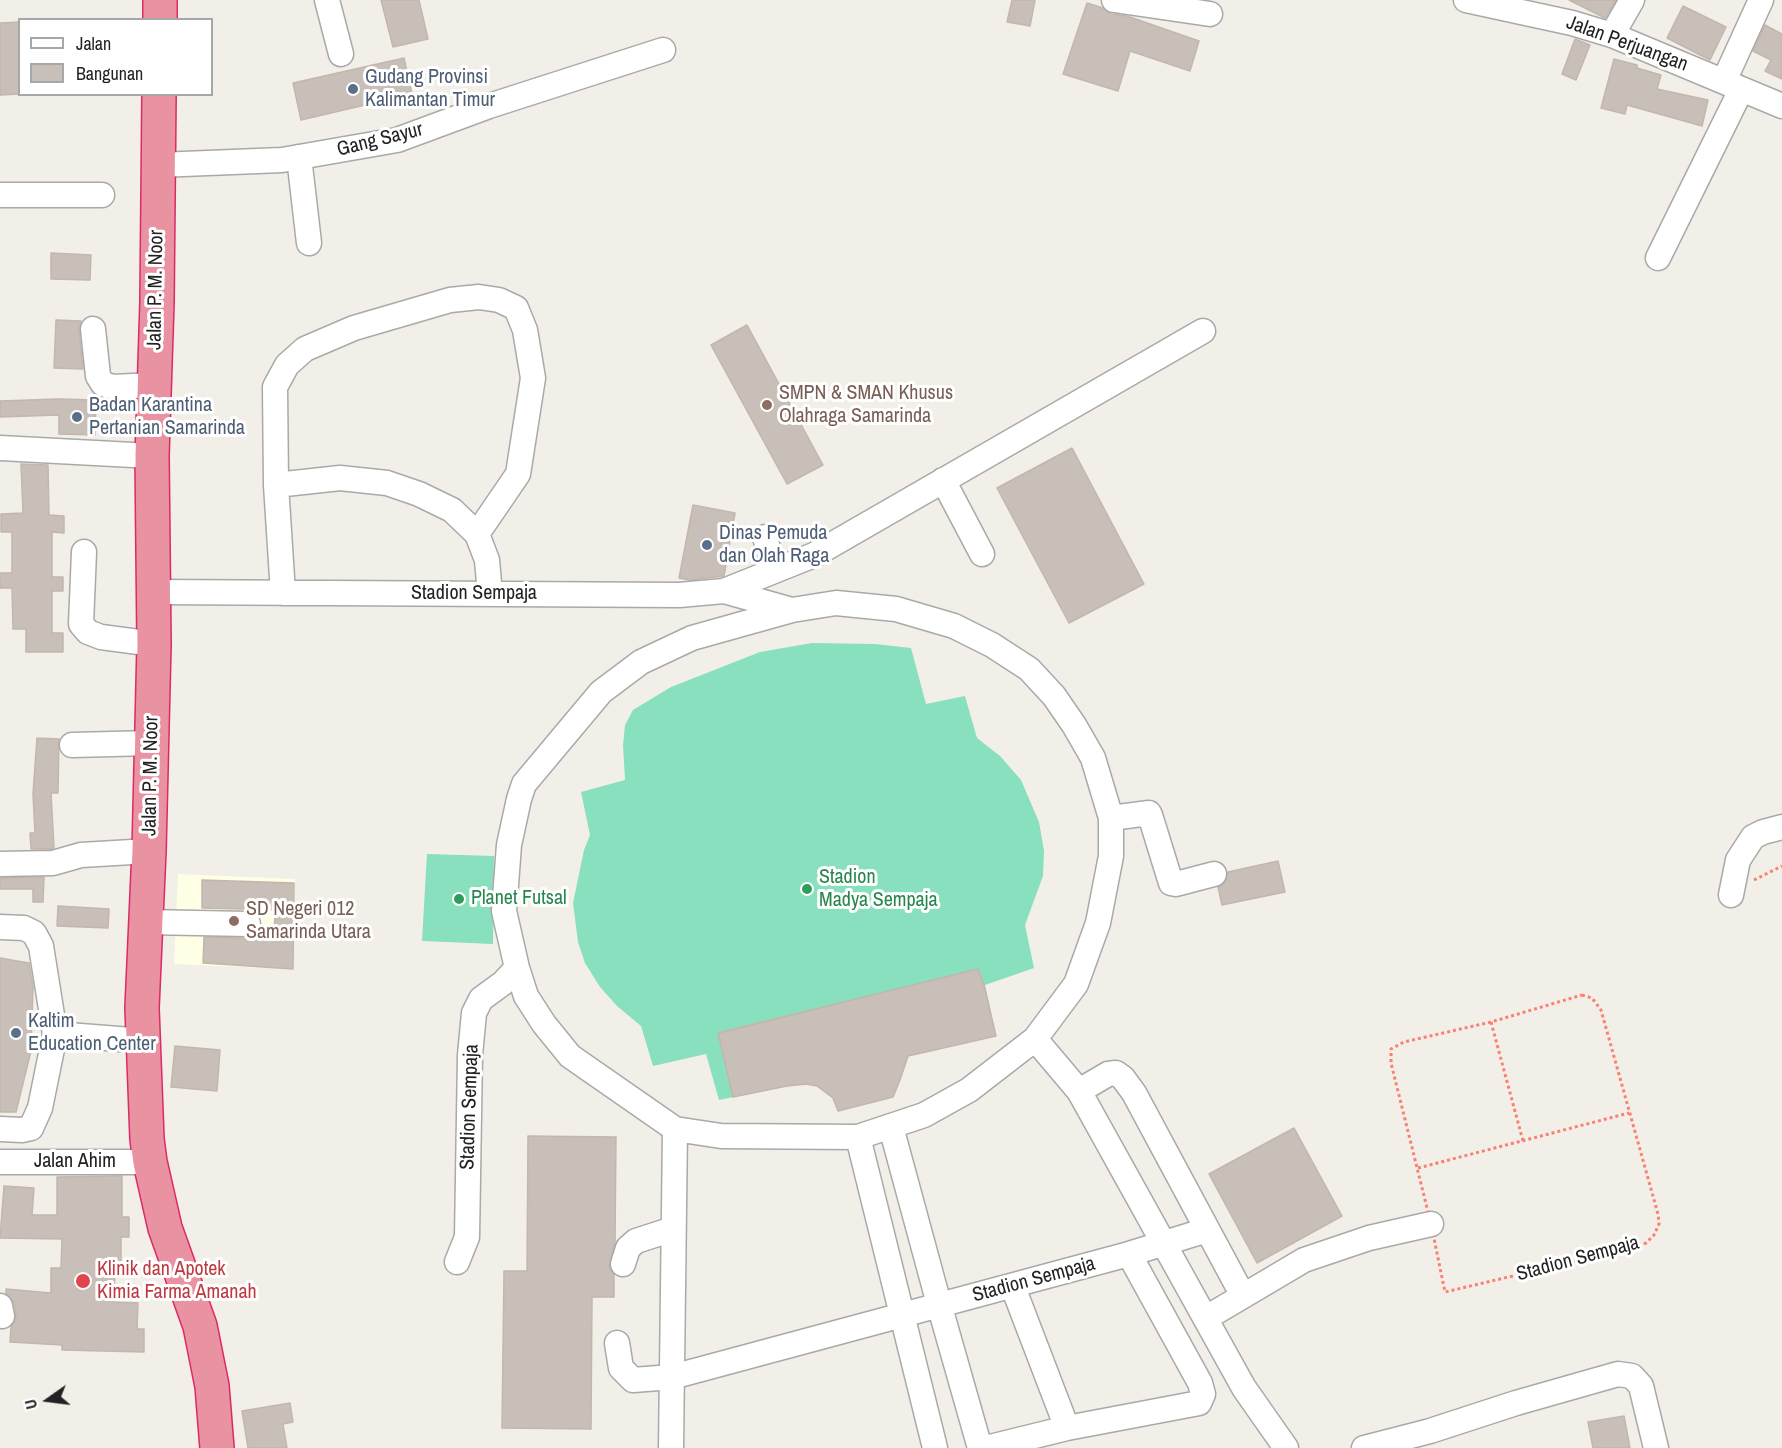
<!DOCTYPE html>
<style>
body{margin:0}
#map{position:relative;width:1782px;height:1448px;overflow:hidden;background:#f2efe9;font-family:"Archivo Narrow",sans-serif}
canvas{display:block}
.legend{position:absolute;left:18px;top:18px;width:195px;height:78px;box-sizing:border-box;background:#fff;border:2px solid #a7a7a7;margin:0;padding:8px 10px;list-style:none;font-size:18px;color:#222}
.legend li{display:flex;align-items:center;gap:12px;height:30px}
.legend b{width:30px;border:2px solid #a7a7a7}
.north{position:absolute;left:18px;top:1370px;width:60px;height:60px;-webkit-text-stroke:4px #fff;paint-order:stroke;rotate:256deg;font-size:16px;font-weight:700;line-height:24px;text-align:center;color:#222}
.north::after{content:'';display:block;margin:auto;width:21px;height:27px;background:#222;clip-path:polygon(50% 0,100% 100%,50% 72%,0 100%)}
</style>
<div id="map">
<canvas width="1782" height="1448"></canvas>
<ul class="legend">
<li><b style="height:8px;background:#fff"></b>Jalan</li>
<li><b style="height:16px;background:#c7bfb8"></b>Bangunan</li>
</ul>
<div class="north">U</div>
</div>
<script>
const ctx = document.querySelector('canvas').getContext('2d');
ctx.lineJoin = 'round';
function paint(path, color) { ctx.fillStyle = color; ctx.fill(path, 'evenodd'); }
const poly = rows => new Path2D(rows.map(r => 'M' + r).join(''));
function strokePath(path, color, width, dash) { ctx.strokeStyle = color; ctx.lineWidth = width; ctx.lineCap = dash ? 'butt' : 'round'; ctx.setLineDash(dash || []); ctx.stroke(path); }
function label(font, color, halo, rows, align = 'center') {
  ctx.font = font + ' "Archivo Narrow",sans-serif'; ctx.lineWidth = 6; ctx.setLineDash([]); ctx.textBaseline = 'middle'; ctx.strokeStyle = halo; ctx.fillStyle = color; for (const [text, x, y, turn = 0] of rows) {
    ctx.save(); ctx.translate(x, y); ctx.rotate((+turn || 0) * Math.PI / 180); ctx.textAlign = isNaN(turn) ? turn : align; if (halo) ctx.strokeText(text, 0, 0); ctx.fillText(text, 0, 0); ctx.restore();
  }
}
const education = poly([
 [178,874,295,879,291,969,174,964]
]);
const pitch = poly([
 [812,643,875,644,911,648,926,704,965,696,977,738,1000,756,1021,780,1039,822,1044,851,1043,876,1025,925,1034,968,985,985,996,1036,908,1056,900,1080,893,1097,838,1111,833,1098,817,1086,806,1084,787,1086,719,1100,706,1054,653,1066,641,1026,617,1006,600,987,585,963,578,942,573,903,584,850,590,835,581,792,625,780,623,745,625,725,633,710,671,687,760,652],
 [427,854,494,856,493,944,422,941]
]);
const building = poly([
 [381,0,419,0,428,39,393,47,381,0],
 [1012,0,1035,0,1030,26,1007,22,1012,0],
 [1569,0,1616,0,1605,18,1569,0],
 [1087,3,1103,8,1111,14,1127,16,1199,41,1190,71,1130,51,1118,91,1063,74,1087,3],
 [1683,6,1726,27,1710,60,1667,38,1683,6],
 [20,22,20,94,0,95,0,23,20,22],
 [1765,25,1782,34,1782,79,1765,71,1771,60,1753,51,1765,25],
 [1575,39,1590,45,1576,80,1562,74,1575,39],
 [404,58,412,94,301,120,293,83,404,58],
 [1614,59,1637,65,1637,68,1661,75,1657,89,1708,100,1702,126,1627,105,1625,114,1601,108,1614,59],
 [51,253,91,255,90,280,51,279,51,253],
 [56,320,81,321,79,331,83,369,54,368,56,320],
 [747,325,823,465,787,484,711,345,747,325],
 [58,399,96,400,95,435,59,434,59,415,0,417,0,401,58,399],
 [1072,448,1144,584,1069,623,997,488,1072,448],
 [21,464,48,465,49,515,64,516,64,533,52,532,52,577,63,577,63,591,52,591,52,633,63,633,63,652,26,652,26,629,13,629,12,588,0,588,0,573,12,573,12,532,1,532,1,514,23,513,21,464],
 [693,505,735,513,724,576,689,580,679,578,693,505],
 [37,738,59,739,58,793,51,793,54,848,51,849,31,849,30,833,35,833,33,794,37,738],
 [1278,861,1285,892,1222,905,1218,887,1224,884,1228,872,1278,861],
 [44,877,43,902,33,902,33,889,0,889,0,878,44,877],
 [202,880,294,883,293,969,203,963,204,937,274,939,275,910,202,908,202,880],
 [58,906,109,909,108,928,57,926,58,906],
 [0,958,29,963,33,987,31,1051,16,1112,0,1112,0,958],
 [978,969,984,985,996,1036,908,1056,900,1080,893,1097,838,1111,833,1098,817,1086,806,1084,787,1086,733,1097,718,1033,978,969],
 [175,1046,220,1050,217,1091,171,1087,175,1046],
 [1294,1128,1342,1216,1257,1263,1209,1174,1294,1128],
 [528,1136,616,1137,615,1243,609,1267,614,1275,614,1297,592,1297,591,1429,502,1428,504,1271,527,1271,528,1136],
 [122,1176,122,1217,129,1217,129,1237,121,1237,121,1267,115,1267,114,1302,138,1303,137,1329,144,1329,144,1352,62,1350,62,1345,10,1342,11,1327,15,1321,16,1313,14,1303,6,1293,6,1289,51,1293,51,1268,61,1268,62,1239,0,1238,4,1186,34,1188,32,1215,57,1215,57,1177,122,1176],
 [290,1403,293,1422,283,1424,287,1448,248,1448,242,1411,290,1403],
 [1624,1416,1630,1448,1593,1448,1588,1422,1624,1416]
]);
const path = poly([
 [1754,880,1782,866],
 [1582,995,1592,998,1601,1010,1658,1214,1659,1224,1654,1235,1646,1243,1636,1247,1445,1292,1431,1224,1391,1063,1391,1049,1404,1042,1491,1022,1582,995],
 [1491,1022,1523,1141],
 [1418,1168,1629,1113]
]);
const minor = poly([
 [327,0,341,54],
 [1114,0,1210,14],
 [1466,0,1572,23,1612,35,1782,106],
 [1612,35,1632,0],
 [1724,81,1761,0],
 [299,157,309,243],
 [158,165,282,160,397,140,489,106,663,50],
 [0,195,102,195],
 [1658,258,1741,90],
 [93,329,98,376,103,384,113,387,154,385],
 [0,448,152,456],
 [943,480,982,554],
 [276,485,340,478,387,483,419,494,452,510,477,534,487,560,490,594],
 [765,537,774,571],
 [84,552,81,624,88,632,101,637,154,644],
 [724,591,814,555,1203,331],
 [154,592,679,595,724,591,792,610],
 [283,593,276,485,275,387,287,365,305,349,354,328,450,300,479,297,499,300,516,308,525,330,533,378,518,474,477,534],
 [836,603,896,609,954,626,992,645,1029,669,1054,696,1074,725,1093,758,1111,818,1111,856,1098,923,1076,984,1035,1039,969,1090,924,1115,858,1137,721,1136,675,1129,570,1056,544,1024,526,996,517,968,504,911,509,845,519,799,524,784,601,692,641,662,692,638,792,610,836,603],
 [72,745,152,743],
 [1111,818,1149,813,1150,815,1171,883,1176,884,1214,874],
 [0,864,53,863,81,855,149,851],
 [1731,895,1738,860,1753,837,1763,832,1782,827],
 [145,922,248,924],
 [0,927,24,928,34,933,41,946,55,1034,40,1108,31,1128,22,1130,0,1129],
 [55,1034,144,1041],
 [1035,1039,1079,1091,1244,1388,1286,1448],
 [1079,1091,1108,1074,1116,1073,1123,1078,1134,1093,1243,1296],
 [891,1127,939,1304,980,1448],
 [858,1137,935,1448],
 [0,1162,150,1162],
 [457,1262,467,1237,470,1055,474,1013,481,999,503,983,517,968],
 [623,1264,628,1248,636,1241,673,1229],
 [1013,1287,1067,1428],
 [0,1306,2,1316],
 [1206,1318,1304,1260,1369,1238,1431,1224],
 [617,1343,621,1368,633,1380,672,1377,1129,1254],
 [671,1448,675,1129],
 [986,1448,1067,1428,1199,1403,1203,1394,1200,1383,1129,1254,1207,1230],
 [1364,1448,1430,1431,1516,1403,1618,1374,1632,1376,1641,1386,1656,1448]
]);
const highway = poly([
 [160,20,160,0],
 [159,94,157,302,152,456,154,644,149,851,142,1008,147,1139,150,1162,165,1228,200,1326,212,1386,217,1448]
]);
const markers = [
 [353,89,6,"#5c6f8a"],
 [767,405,6,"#8d6e63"],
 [77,417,6,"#5c6f8a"],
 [707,545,6,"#5c6f8a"],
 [807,889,6,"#2e9e5b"],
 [459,899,6,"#2e9e5b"],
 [234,921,6,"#8d6e63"],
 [16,1033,6,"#5c6f8a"],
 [83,1281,8,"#e0444e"]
];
const streetNames = [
 ["Jalan Perjuangan",1627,44,20],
 ["Gang Sayur",380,140,-14],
 ["Jalan P. M. Noor",156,290,-89],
 ["Stadion Sempaja",474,594],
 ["Jalan P. M. Noor",151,776,-89],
 ["Stadion Sempaja",470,1107,-88],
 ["Jalan Ahim",75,1162],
 ["Stadion Sempaja",1578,1259,-15],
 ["Stadion Sempaja",1034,1280,-15]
];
const serviceNames = [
 ["Gudang Provinsi",365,78],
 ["Kalimantan Timur",365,101],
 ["Badan Karantina",89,406],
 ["Pertanian Samarinda",89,429],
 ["Dinas Pemuda",719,534],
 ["dan Olah Raga",719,557],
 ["Kaltim",28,1022],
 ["Education Center",28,1045]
];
const educationNames = [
 ["SMPN & SMAN Khusus",779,394],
 ["Olahraga Samarinda",779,417],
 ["SD Negeri 012",246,910],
 ["Samarinda Utara",246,933]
];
const leisureNames = [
 ["Stadion",819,878],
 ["Madya Sempaja",819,901],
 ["Planet Futsal",471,899]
];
const healthNames = [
 ["Klinik dan Apotek",97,1270],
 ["Kimia Farma Amanah",97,1293]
];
paint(education, '#ffffe5');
paint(pitch, '#88e0be');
paint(building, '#c7bfb8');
strokePath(building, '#c4b6ab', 1.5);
strokePath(minor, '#a9a9a9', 27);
strokePath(highway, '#dc2a67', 36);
strokePath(path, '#fa8072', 3, [3, 3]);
strokePath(minor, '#fff', 24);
strokePath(highway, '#e892a2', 33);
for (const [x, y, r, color] of markers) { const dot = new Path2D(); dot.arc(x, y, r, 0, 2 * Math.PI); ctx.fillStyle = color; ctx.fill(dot); strokePath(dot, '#fff', 2); }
label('20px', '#222', '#fff', streetNames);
label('20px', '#4e5e75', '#fff', serviceNames, 'left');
label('20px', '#785e54', '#fff', educationNames, 'left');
label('20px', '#27864d', '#fff', leisureNames, 'left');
label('20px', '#be3a42', '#fff', healthNames, 'left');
</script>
